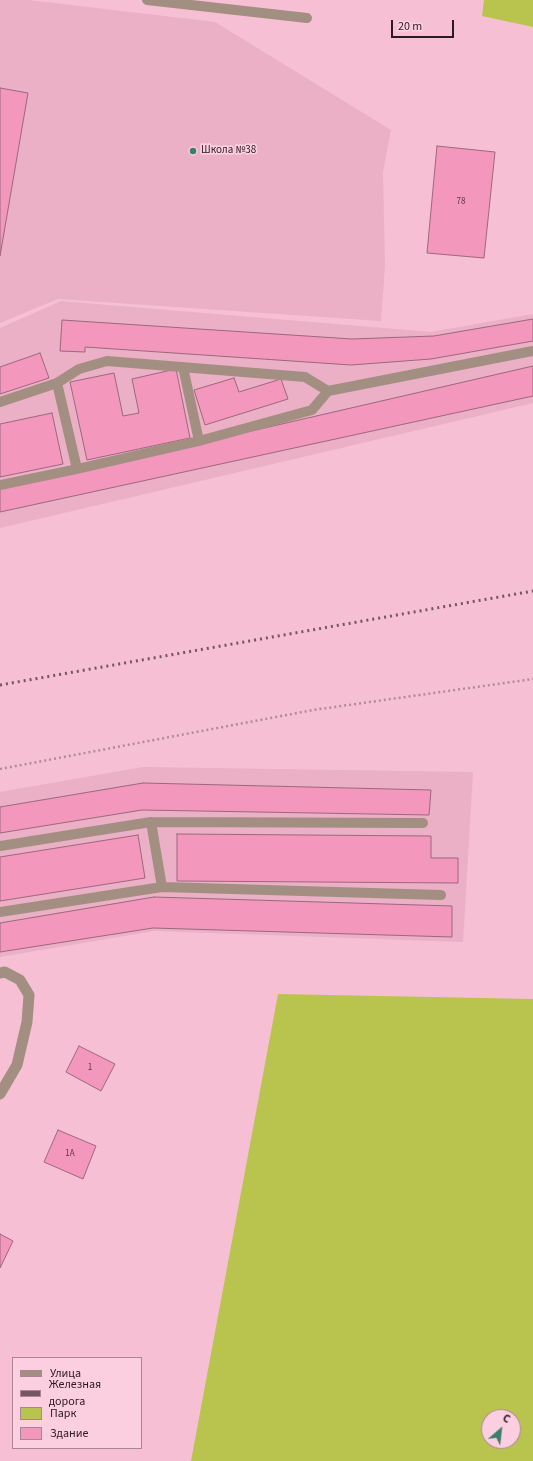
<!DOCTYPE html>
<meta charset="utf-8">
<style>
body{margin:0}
#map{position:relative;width:533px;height:1461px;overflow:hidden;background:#f6bfd4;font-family:"Source Sans 3",sans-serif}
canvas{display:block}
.legend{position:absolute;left:12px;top:1357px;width:130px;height:92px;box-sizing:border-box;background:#fccfe0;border:1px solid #a98694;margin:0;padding:5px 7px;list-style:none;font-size:12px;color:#2d1921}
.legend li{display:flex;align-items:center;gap:8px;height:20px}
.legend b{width:20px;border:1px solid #a98694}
.north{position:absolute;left:481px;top:1409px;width:40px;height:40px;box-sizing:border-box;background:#fccfe0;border:1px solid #a98694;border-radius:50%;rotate:28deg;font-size:11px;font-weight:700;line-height:16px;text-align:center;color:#2d1921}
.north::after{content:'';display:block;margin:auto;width:14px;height:18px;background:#3d7d6c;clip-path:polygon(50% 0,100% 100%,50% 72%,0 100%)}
.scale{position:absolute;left:391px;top:20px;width:63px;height:18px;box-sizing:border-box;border:2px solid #2d1921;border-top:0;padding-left:5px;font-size:12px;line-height:14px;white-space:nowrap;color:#2d1921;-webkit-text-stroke:3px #fccfe0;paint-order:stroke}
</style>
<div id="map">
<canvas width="533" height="1461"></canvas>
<ul class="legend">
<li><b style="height:5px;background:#a38f82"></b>Улица</li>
<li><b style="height:5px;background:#765562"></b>Железная дорога</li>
<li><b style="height:11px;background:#b9c44e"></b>Парк</li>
<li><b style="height:11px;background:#f497bd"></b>Здание</li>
</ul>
<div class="north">С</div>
<div class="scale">20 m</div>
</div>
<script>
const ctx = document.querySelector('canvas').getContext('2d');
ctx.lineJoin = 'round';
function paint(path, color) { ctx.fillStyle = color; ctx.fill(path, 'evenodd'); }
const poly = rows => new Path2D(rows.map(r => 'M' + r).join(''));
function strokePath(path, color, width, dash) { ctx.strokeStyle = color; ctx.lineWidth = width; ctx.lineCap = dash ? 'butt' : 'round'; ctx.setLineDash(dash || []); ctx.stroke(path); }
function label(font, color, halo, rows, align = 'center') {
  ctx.font = font + ' "Source Sans 3",sans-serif'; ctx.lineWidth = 3.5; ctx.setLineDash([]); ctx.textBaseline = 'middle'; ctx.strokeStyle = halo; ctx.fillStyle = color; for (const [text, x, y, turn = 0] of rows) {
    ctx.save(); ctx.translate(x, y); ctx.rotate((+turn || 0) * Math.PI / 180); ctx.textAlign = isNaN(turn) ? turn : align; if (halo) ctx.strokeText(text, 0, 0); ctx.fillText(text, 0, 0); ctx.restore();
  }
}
const built = poly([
 [0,0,28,0,215,22,391,130,383,172,385,266,381,321,58,299,0,323],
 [61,301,431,332,533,314,533,403,0,528,0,328],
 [143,767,473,772,463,942,154,931,0,957,0,792]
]);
const green = poly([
 [484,0,533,0,533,27,482,16],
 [278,994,533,999,533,1461,191,1461],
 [489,1417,513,1417,513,1441,489,1441]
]);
const building = poly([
 [0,88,28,93,0,256,0,88],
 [437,146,495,152,484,258,427,253,437,146],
 [533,319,533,341,431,359,351,365,85,347,85,352,60,351,62,320,352,339,434,336,533,319],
 [40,353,49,378,0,394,0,367,40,353],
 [533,366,533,396,0,512,0,489,533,366],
 [176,369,190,438,87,460,70,382,114,373,123,416,139,413,132,379,176,369],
 [234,378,239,392,281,379,288,399,205,425,194,390,234,378],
 [52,413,63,464,0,477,0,424,52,413],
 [143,783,431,790,429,815,142,810,0,833,0,807,143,783],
 [177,834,431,836,431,858,458,858,458,883,177,881,177,834],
 [138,835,145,878,0,901,0,857,138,835],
 [154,897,452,906,452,937,153,928,0,952,0,923,154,897],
 [79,1046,115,1064,101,1091,66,1072,79,1046],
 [58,1130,96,1146,83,1179,44,1162,58,1130],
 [0,1234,13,1241,0,1268,0,1234]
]);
const path = poly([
 [0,769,313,710,533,679]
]);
const service = poly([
 [147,0,307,18],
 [183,367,199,441],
 [57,383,77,469],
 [328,391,533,351],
 [0,402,57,383,79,369,107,361,305,377,328,391,312,410,199,441,77,469,0,485],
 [151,822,162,887],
 [0,846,151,822,423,823],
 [0,912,162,887,441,895]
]);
const minor = poly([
 [0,973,5,972,20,980,29,995,27,1022,17,1065,0,1094]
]);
const rail = poly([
 [0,685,533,591]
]);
const markers = [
 [193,151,4,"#3d7d6c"]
];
const numberNames = [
 ["78",461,202],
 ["1",90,1068],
 ["1А",70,1154]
];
const poiNames = [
 ["Школа №38",201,151]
];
paint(built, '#ebafc6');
paint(green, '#b9c44e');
paint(building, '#f497bd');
strokePath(building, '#9a697c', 1);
strokePath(path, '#b5899a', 2.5, [2, 3]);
strokePath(service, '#a38f82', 10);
strokePath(minor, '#a38f82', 11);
strokePath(rail, '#765562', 3, [2, 4]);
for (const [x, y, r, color] of markers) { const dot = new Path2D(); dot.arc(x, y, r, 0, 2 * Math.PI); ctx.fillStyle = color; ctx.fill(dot); strokePath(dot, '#fccfe0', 1.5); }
label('9px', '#5f3848', null, numberNames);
label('11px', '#2d1921', '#fccfe0', poiNames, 'left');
</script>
